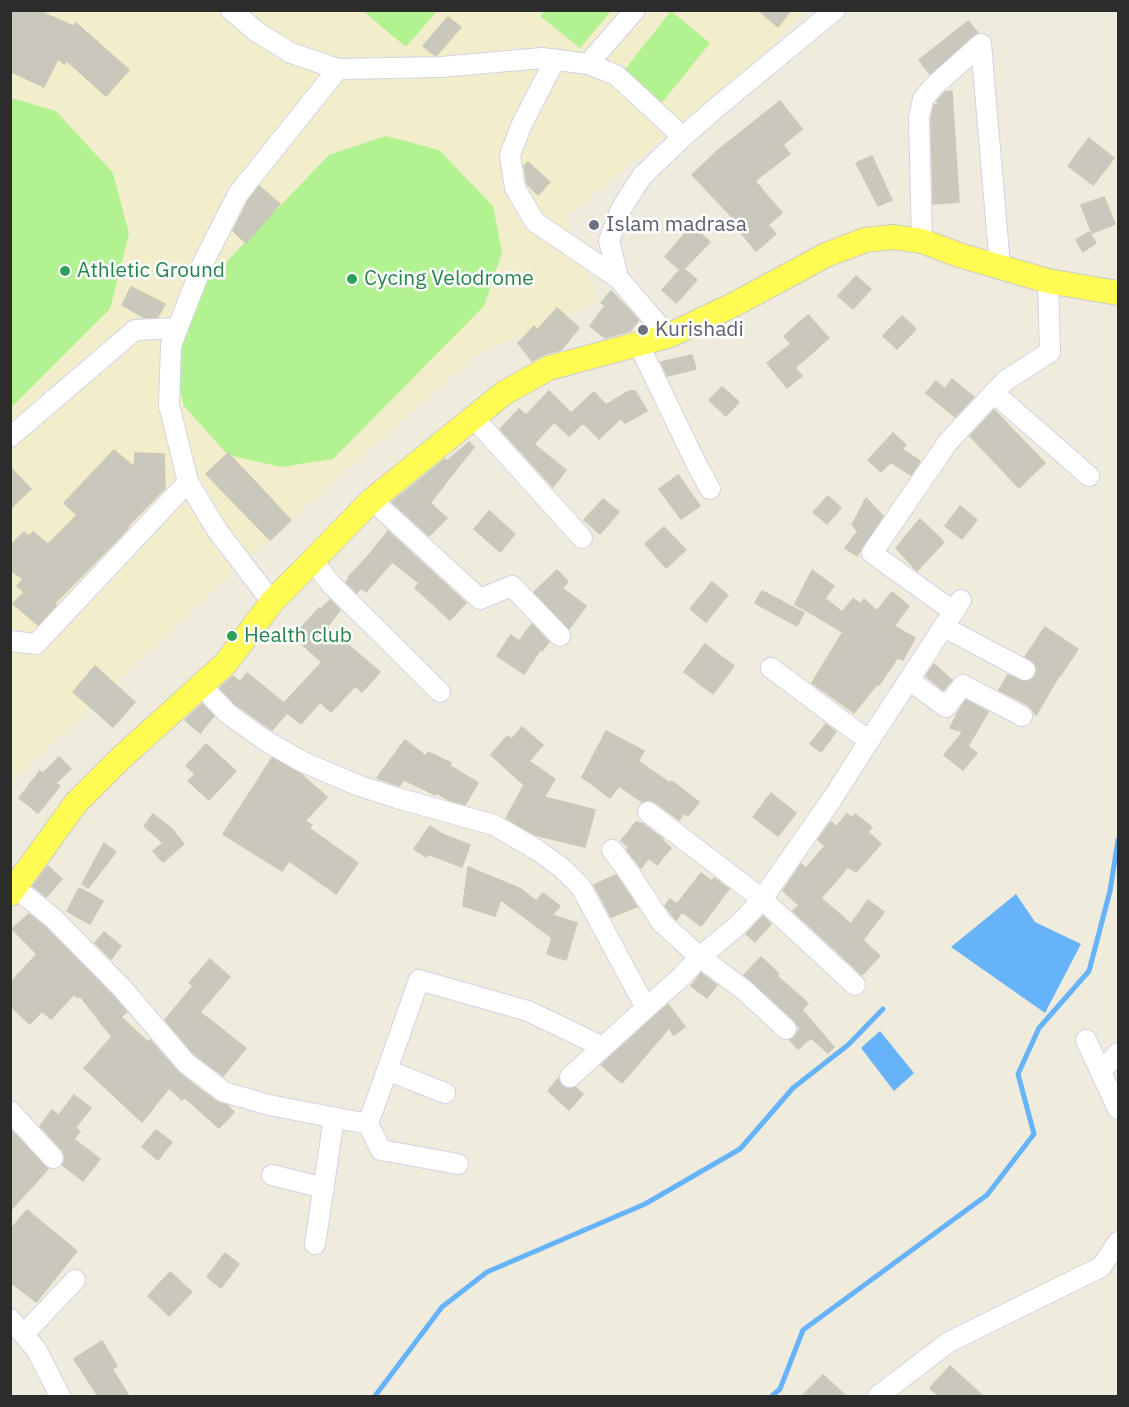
<!DOCTYPE html>
<style>
body{margin:0}
#map{position:relative;width:1129px;height:1407px;overflow:hidden;background:#efebdd;font-family:"IBM Plex Sans",sans-serif}
canvas{display:block}
.frame{position:absolute;inset:0;border:12px solid #2c2c2c;pointer-events:none}
</style>
<div id="map">
<canvas width="1129" height="1407"></canvas>
<div class="frame"></div>
</div>
<script>
const ctx = document.querySelector('canvas').getContext('2d');
ctx.lineJoin = 'round';
function paint(path, color) { ctx.fillStyle = color; ctx.fill(path, 'evenodd'); }
const poly = rows => new Path2D(rows.map(r => 'M' + r).join(''));
function strokePath(path, color, width, dash) { ctx.strokeStyle = color; ctx.lineWidth = width; ctx.lineCap = dash ? 'butt' : 'round'; ctx.setLineDash(dash || []); ctx.stroke(path); }
function label(font, color, halo, rows, align = 'center') {
  ctx.font = font + ' "IBM Plex Sans",sans-serif'; ctx.lineWidth = 5; ctx.setLineDash([]); ctx.textBaseline = 'middle'; ctx.strokeStyle = halo; ctx.fillStyle = color; for (const [text, x, y, turn = 0] of rows) {
    ctx.save(); ctx.translate(x, y); ctx.rotate((+turn || 0) * Math.PI / 180); ctx.textAlign = isNaN(turn) ? turn : align; if (halo) ctx.strokeText(text, 0, 0); ctx.fillText(text, 0, 0); ctx.restore();
  }
}
const education = poly([
 [11,11,804,11,758,60,565,218,599,300,474,357,255,551,11,783]
]);
const pitch = poly([
 [363,11,437,11,406,47],
 [545,11,545,10,611,11,580,48,540,16],
 [671,11,710,43,661,104,622,73],
 [11,98,56,111,113,173,129,234,110,309,11,408],
 [386,136,439,150,493,206,502,252,484,306,333,459,281,467,228,455,184,406,172,360,182,308,329,155]
]);
const water = poly([
 [1016,894,1035,922,1081,944,1045,1013,951,947],
 [880,1031,914,1073,894,1091,861,1048]
]);
const stream = poly([
 [375,1396,442,1307,487,1272,645,1204,740,1149,793,1088,848,1045,883,1009],
 [772,1396,780,1389,803,1330,987,1195,1034,1134,1018,1074,1039,1028,1089,971,1110,891,1118,840]
]);
const building = poly([
 [10,10,37,10,73,26,76,23,129,70,106,96,67,61,64,64,58,59,44,87,10,71,10,10],
 [758,10,791,10,778,27,758,10],
 [448,17,461,27,437,55,434,55,423,46,448,17],
 [968,21,978,33,930,74,919,60,968,21],
 [952,91,959,202,933,204,931,119,934,105,938,105,937,101,945,92,952,91],
 [780,101,802,129,783,145,790,154,755,181,782,213,768,225,776,234,756,251,732,222,735,220,692,175,718,150,780,101],
 [1089,138,1114,158,1093,185,1068,166,1089,138],
 [872,156,892,200,878,206,856,163,872,156],
 [528,162,550,182,538,195,527,184,524,166,528,162],
 [259,186,280,204,246,243,233,231,248,201,259,186],
 [1104,197,1115,224,1092,233,1081,205,1104,197],
 [692,225,710,242,684,269,697,280,676,303,662,290,680,270,665,257,692,225],
 [1089,232,1096,243,1083,252,1076,240,1089,232],
 [856,276,871,289,853,309,838,296,856,276],
 [131,287,165,304,158,317,145,318,122,305,131,287],
 [611,291,639,320,630,331,605,338,590,326,605,306,601,303,611,291],
 [557,308,579,328,561,350,545,354,532,361,518,343,534,326,537,330,557,308],
 [808,315,829,338,795,368,802,376,787,388,767,363,791,344,784,336,808,315],
 [902,316,916,329,897,349,883,336,902,316],
 [692,355,696,369,667,376,661,362,692,355],
 [952,379,974,397,955,417,926,393,936,381,945,389,952,379],
 [722,387,739,402,726,416,709,400,722,387],
 [549,391,571,413,594,392,606,405,629,391,635,391,647,411,625,423,621,418,599,439,583,423,569,436,554,422,534,444,566,470,553,487,500,429,519,409,526,415,549,391],
 [994,410,1045,463,1019,488,970,436,994,410],
 [893,433,906,445,902,449,920,461,911,475,891,462,881,472,868,460,893,433],
 [469,442,474,447,430,503,447,518,429,536,392,502,445,459,447,461,469,442],
 [114,450,134,467,135,453,164,454,165,488,128,526,129,527,119,538,55,603,56,605,38,625,13,604,24,592,17,586,23,579,10,570,10,546,24,532,29,536,33,532,48,544,77,515,64,503,114,450],
 [228,453,291,520,270,540,206,474,228,453],
 [10,467,31,489,10,509,10,467],
 [678,475,700,506,681,519,659,489,678,475],
 [828,496,841,508,827,524,813,512,828,496],
 [866,498,883,516,857,556,845,548,858,531,852,525,866,498],
 [603,499,619,512,600,534,584,520,603,499],
 [960,506,977,520,962,539,945,526,960,506],
 [489,511,515,534,500,552,474,529,489,511],
 [920,519,944,542,917,571,896,548,920,519],
 [664,527,686,550,666,568,645,544,664,527],
 [388,531,466,603,450,620,415,588,419,583,392,562,366,592,361,588,357,593,346,582,350,578,348,577,369,555,388,531],
 [557,570,568,582,562,588,586,606,569,629,534,592,557,570],
 [812,570,834,586,825,598,842,612,853,599,861,604,864,599,877,611,892,592,909,606,894,626,915,638,903,660,898,657,879,685,877,684,854,713,812,683,843,632,795,604,812,570],
 [712,582,728,595,706,622,690,609,712,582],
 [762,591,804,613,797,626,755,603,762,591],
 [330,600,340,610,327,627,380,672,362,692,355,686,331,712,320,702,301,724,287,713,272,730,235,704,220,688,233,676,240,682,247,673,284,703,322,662,293,637,319,608,321,609,330,600],
 [532,624,549,642,542,651,541,649,524,674,497,656,511,635,519,641,532,624],
 [1045,627,1078,649,1060,676,1059,676,1036,715,1028,705,999,690,1008,675,1025,682,1031,680,1035,676,1037,670,1035,664,1025,657,1045,627],
 [705,644,734,666,713,694,684,672,705,644],
 [934,664,952,680,943,690,926,676,934,664],
 [95,666,135,702,113,727,73,692,95,666],
 [966,700,988,712,968,746,977,753,963,770,944,755,963,732,950,728,958,712,966,700],
 [202,704,214,716,200,733,185,720,202,704],
 [826,724,836,732,821,752,810,744,826,724],
 [522,727,543,745,529,761,555,779,544,797,595,810,585,847,535,835,506,818,524,785,491,755,507,736,512,739,522,727],
 [606,731,644,751,638,761,670,783,672,781,699,802,688,816,684,813,679,820,655,802,649,800,642,802,619,786,610,798,582,777,606,731],
 [405,740,426,756,428,752,451,763,450,766,478,783,465,805,449,800,437,793,436,795,404,780,399,786,377,778,405,740],
 [206,744,236,771,209,800,188,781,195,774,186,766,206,744],
 [59,757,71,769,56,783,60,786,38,813,19,798,40,771,43,773,59,757],
 [272,758,301,774,327,797,305,821,312,825,309,828,358,863,336,894,289,861,282,871,223,834,272,758],
 [771,793,796,813,778,836,753,817,771,793],
 [153,814,172,829,184,844,163,862,153,851,163,843,144,826,153,814],
 [847,814,852,818,855,814,872,827,868,832,881,844,856,872,848,867,821,898,851,924,868,900,884,912,863,940,880,956,862,975,793,911,799,905,783,891,801,864,806,868,825,846,818,840,831,822,836,827,847,814],
 [636,822,643,824,663,839,662,840,671,848,657,865,649,858,641,868,627,850,629,847,621,841,636,822],
 [430,826,442,834,470,845,462,867,428,854,426,857,414,849,430,826],
 [104,843,116,852,88,888,82,884,104,843],
 [48,866,62,879,46,897,33,886,48,866],
 [468,867,521,889,536,901,543,893,560,906,552,915,577,923,566,960,547,954,552,938,501,900,495,916,463,906,468,867],
 [701,873,712,881,714,878,729,889,701,926,682,912,676,920,665,906,670,899,677,904,701,873],
 [616,875,637,907,611,917,594,885,616,875],
 [79,888,103,901,90,924,67,911,79,888],
 [29,914,45,927,113,996,127,1012,121,1017,148,1042,150,1040,179,1073,217,1102,227,1105,234,1112,219,1128,184,1097,182,1100,169,1088,142,1122,84,1068,112,1037,80,996,78,998,74,994,51,1019,42,1011,30,1024,10,1006,10,983,37,954,12,929,29,914],
 [763,916,771,924,755,942,746,934,763,916],
 [104,932,121,946,111,959,95,943,104,932],
 [761,957,779,974,777,976,808,1003,802,1010,834,1047,828,1053,811,1038,798,1049,790,1040,800,1029,795,1021,744,975,761,957],
 [210,959,230,977,200,1012,246,1048,223,1076,194,1054,165,1020,193,986,189,983,210,959],
 [701,973,717,985,707,998,691,986,701,973],
 [668,1004,685,1027,674,1035,669,1028,622,1083,601,1065,668,1004],
 [558,1079,561,1085,566,1088,575,1087,583,1094,569,1110,548,1091,558,1079],
 [74,1095,91,1108,75,1128,80,1131,74,1139,100,1159,83,1181,62,1165,65,1156,62,1150,40,1126,52,1110,59,1115,74,1095],
 [10,1129,48,1169,10,1211,10,1129],
 [156,1130,172,1142,158,1160,142,1147,156,1130],
 [27,1210,77,1251,36,1302,10,1282,10,1230,27,1210],
 [225,1253,239,1264,221,1288,207,1277,225,1253],
 [170,1272,192,1292,169,1316,148,1296,170,1272],
 [102,1341,117,1366,112,1369,129,1396,98,1396,74,1359,102,1341],
 [950,1366,983,1396,939,1396,930,1388,950,1366],
 [823,1375,846,1396,802,1396,823,1375]
]);
const minor = poly([
 [231,10,257,32,291,53,338,69,441,67,542,58,588,64,616,75,683,137],
 [981,44,1000,266],
 [555,60,522,124,510,155,515,188,535,222,618,278],
 [588,64,635,10],
 [922,241,919,118,923,99,935,85,981,44],
 [668,336,618,278,609,240,621,209,642,176,683,137,717,107,835,10],
 [639,345,694,459,710,489],
 [994,393,1089,476],
 [473,417,582,538],
 [10,437,135,330,178,328],
 [372,500,480,599,512,586,560,636],
 [312,560,331,584,440,692],
 [272,602,217,530,188,482,169,405,171,345,203,263,238,194,338,69],
 [954,612,872,553,948,442,1005,381,1050,352,1048,281],
 [944,627,1025,670],
 [10,641,36,644,188,482],
 [909,680,946,707,963,685,1022,716],
 [202,686,227,713,263,739,301,761,357,785,397,798,494,825,537,850,562,868,581,887,646,1008,680,978,700,957,736,927,760,902,834,796,869,741,771,668],
 [869,741,961,600],
 [648,812,762,899,855,985],
 [612,850,630,874,662,923,700,957,744,990,786,1029],
 [16,888,53,918,122,988,186,1063,224,1092,269,1105,368,1124,419,980,528,1011,603,1047],
 [1086,1040,1118,1109],
 [387,1070,445,1093],
 [1101,1071,1118,1053],
 [570,1077,646,1008],
 [10,1111,53,1158],
 [368,1124,381,1150,458,1164],
 [272,1175,324,1188],
 [315,1244,334,1118],
 [10,1319,36,1349,60,1396],
 [24,1334,75,1280],
 [878,1396,949,1342,1101,1267,1118,1242]
]);
const major = poly([
 [10,894,76,803,120,759,226,663,272,602,372,500,504,393,549,368,668,336,735,304,826,255,865,240,893,237,922,241,959,255,1048,281,1118,293]
]);
const markers = [
 [594,225,6,"#6b7280"],
 [65,271,6,"#2e9e5b"],
 [352,279,6,"#2e9e5b"],
 [643,330,6,"#6b7280"],
 [232,636,6,"#2e9e5b"]
];
const worshipNames = [
 ["Islam madrasa",606,225],
 ["Kurishadi",655,330]
];
const leisureNames = [
 ["Athletic Ground",77,271],
 ["Cycing Velodrome",364,279],
 ["Health club",244,636]
];
paint(education, '#f2eecb');
paint(pitch, '#b3f290');
paint(water, '#67b3fa');
strokePath(stream, '#67b3fa', 5);
paint(building, '#cac8bd');
strokePath(building, '#cbc8b6', 1.5);
strokePath(minor, '#d3d2e6', 22);
strokePath(major, '#ccc', 26);
strokePath(minor, '#fff', 20);
strokePath(major, '#fefc53', 24);
for (const [x, y, r, color] of markers) { const dot = new Path2D(); dot.arc(x, y, r, 0, 2 * Math.PI); ctx.fillStyle = color; ctx.fill(dot); strokePath(dot, '#fff', 2); }
label('21px', '#5b616d', '#fff', worshipNames, 'left');
label('21px', '#27864d', '#fff', leisureNames, 'left');
</script>
